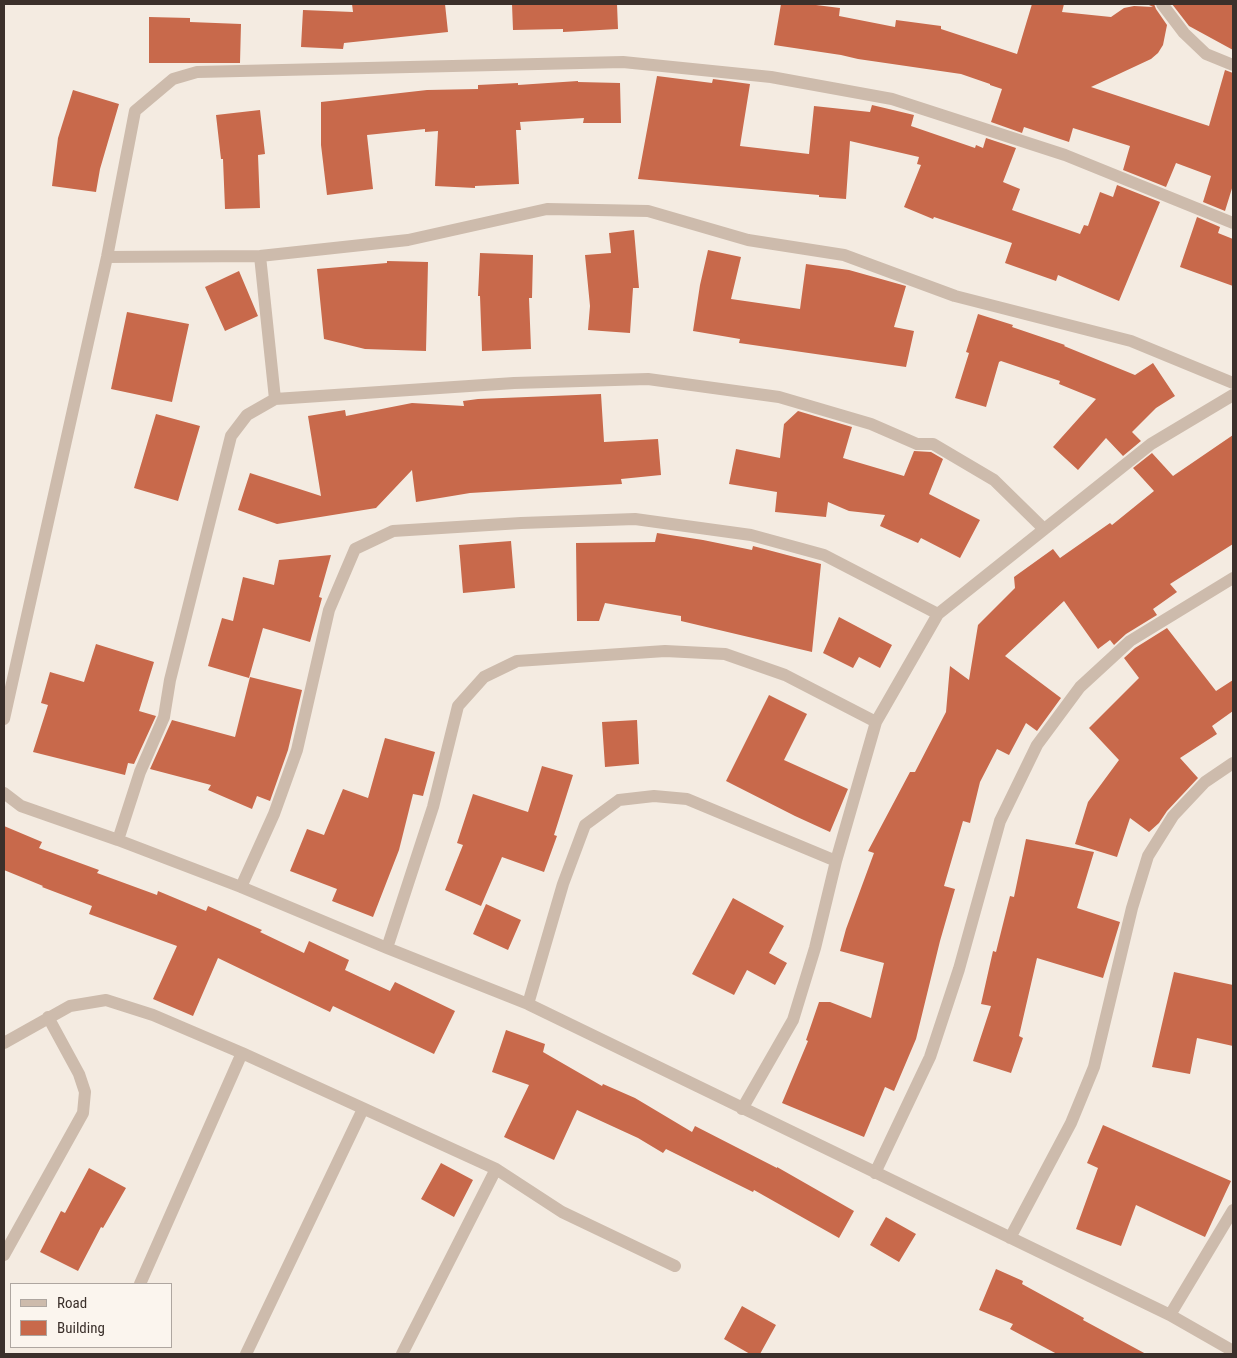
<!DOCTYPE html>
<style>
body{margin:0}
#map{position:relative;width:1237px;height:1358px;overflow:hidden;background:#f4ebe1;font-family:"Roboto Condensed",sans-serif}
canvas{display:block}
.frame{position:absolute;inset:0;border:5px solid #3b302b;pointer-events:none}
.legend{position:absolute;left:10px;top:1283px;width:162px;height:65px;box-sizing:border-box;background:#fbf5ee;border:1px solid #aea6a0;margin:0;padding:6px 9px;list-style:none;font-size:15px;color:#3b302b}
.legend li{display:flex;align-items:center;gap:10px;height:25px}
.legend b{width:25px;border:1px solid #aea6a0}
</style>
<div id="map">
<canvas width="1237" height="1358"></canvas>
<div class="frame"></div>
<ul class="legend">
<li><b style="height:6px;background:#cdbbac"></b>Road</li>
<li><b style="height:14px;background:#c8694b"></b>Building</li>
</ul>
</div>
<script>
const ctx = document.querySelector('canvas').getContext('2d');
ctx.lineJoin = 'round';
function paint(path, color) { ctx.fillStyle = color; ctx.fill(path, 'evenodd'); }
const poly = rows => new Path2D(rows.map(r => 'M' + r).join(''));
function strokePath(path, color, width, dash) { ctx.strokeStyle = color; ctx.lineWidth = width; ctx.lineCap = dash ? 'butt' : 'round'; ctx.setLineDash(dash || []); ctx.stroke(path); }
const building = poly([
 [352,4,445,4,448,32,344,43,343,49,301,47,303,10,353,12],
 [512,4,617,4,618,29,563,32,563,29,513,30],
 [781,4,808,4,840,8,839,16,895,27,896,20,941,26,941,29,1017,54,1032,4,1064,4,1062,12,1111,17,1124,8,1134,6,1153,7,1147,4,1154,4,1156,9,1167,25,1163,45,1158,53,1151,59,1091,87,1209,126,1225,70,1233,73,1233,185,1225,211,1203,202,1211,176,1176,163,1166,187,1123,170,1130,146,1073,128,1069,142,1024,127,1022,133,991,122,1002,89,990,85,990,84,961,74,858,59,841,55,774,45],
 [1172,4,1233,4,1233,50,1189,26],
 [149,17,190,18,190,22,241,24,240,63,149,63],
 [657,76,712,83,713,79,750,84,740,146,809,154,814,106,870,112,872,105,914,115,911,126,975,148,976,145,983,148,986,138,1016,148,1003,182,1020,189,1012,210,1080,234,1084,225,1088,226,1100,192,1113,197,1117,185,1160,202,1119,301,1058,275,1056,281,1005,263,1012,243,934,217,933,219,904,207,921,165,917,164,919,157,850,141,846,199,819,197,819,195,638,179],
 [578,81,578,82,620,83,621,123,583,123,584,118,520,122,521,130,516,130,519,184,475,186,475,188,435,186,438,131,425,132,425,129,367,135,373,189,327,195,321,145,321,102,427,90,478,89,478,85,518,83,518,85],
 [73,90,119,104,100,169,96,192,52,186,58,138],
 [260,110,265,154,258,155,260,208,225,209,223,159,221,159,216,115],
 [1197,217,1220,227,1218,233,1233,239,1233,286,1180,267],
 [634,230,639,288,633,288,630,333,588,330,590,306,585,255,611,253,609,233],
 [708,250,741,257,731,299,800,309,806,264,849,270,906,286,894,327,914,331,906,367,739,343,740,339,693,331,700,285],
 [480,253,533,255,532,298,529,298,531,349,482,351,480,296,478,296],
 [387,261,428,262,426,351,365,349,324,339,317,269,387,263],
 [239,271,258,316,225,331,205,287],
 [127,312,189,324,172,402,111,389],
 [978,314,1013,325,1012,327,1065,345,1064,346,1135,375,1153,363,1175,396,1156,408,1132,432,1141,441,1123,456,1106,438,1078,470,1053,447,1096,399,1059,384,1060,381,1001,361,999,362,986,407,955,398,969,353,966,352],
 [601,394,604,442,658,439,661,475,621,479,622,484,470,493,416,502,412,470,376,508,277,524,238,510,250,473,321,496,308,416,345,410,346,416,412,403,464,406,463,401,478,399],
 [798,411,852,427,843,458,904,476,914,451,931,452,943,459,929,494,980,520,960,558,921,538,918,543,880,526,885,515,849,511,828,502,826,517,775,512,777,492,729,484,736,449,780,458,784,424],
 [156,414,200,426,178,501,134,488],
 [1233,435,1233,544,1170,584,1177,592,1153,609,1157,615,1126,634,1114,645,1110,640,1098,649,1064,601,1005,656,1061,698,1037,731,1026,723,1009,755,997,749,980,782,970,823,963,821,944,886,955,889,940,941,916,1039,894,1091,885,1087,864,1137,782,1103,808,1041,806,1040,819,1002,830,1002,871,1018,884,963,840,951,846,929,874,853,868,851,910,772,915,772,946,712,950,666,969,680,978,625,1015,588,1014,577,1053,549,1060,558,1110,523,1112,525,1154,491,1133,468,1152,453,1173,476],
 [657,533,703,540,752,550,753,546,821,564,812,652,681,621,681,616,605,603,599,621,577,621,576,543,655,542],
 [511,541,515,588,463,593,459,545],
 [331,555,319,597,322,598,310,642,263,628,249,678,208,666,222,618,233,621,243,577,274,585,279,560],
 [839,617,892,645,880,668,859,657,853,668,823,653],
 [1167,628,1216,691,1233,680,1233,711,1212,726,1217,734,1180,758,1198,778,1167,811,1159,823,1149,832,1130,818,1117,857,1075,844,1088,802,1119,760,1089,728,1139,678,1124,658,1135,648],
 [96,644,154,662,139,711,156,716,134,764,128,763,125,775,33,752,48,705,41,703,50,672,84,682],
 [250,677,302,690,288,750,270,801,257,796,252,809,208,790,211,785,150,769,172,720,235,737],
 [769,695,807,714,784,760,848,789,830,832,795,816,726,781],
 [637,720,639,764,605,767,602,722],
 [385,738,435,752,423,796,413,794,399,850,373,917,332,901,337,889,290,871,307,829,324,835,343,789,368,798],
 [542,766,573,775,554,835,557,836,544,872,502,857,481,906,445,890,463,845,457,843,473,794,528,812],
 [4,826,42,842,39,848,99,870,97,873,157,895,158,891,206,911,208,906,262,930,260,932,304,953,309,941,349,960,345,970,390,991,395,982,455,1011,434,1054,333,1006,330,1012,218,958,193,1016,153,999,177,946,89,914,92,906,42,887,43,886,4,870],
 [1026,839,1094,852,1077,908,1120,922,1103,978,1037,958,1019,1036,1023,1038,1011,1073,973,1061,991,1006,981,1004,993,951,996,952,1010,896,1014,897],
 [733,898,784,926,769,953,787,963,775,985,747,970,734,995,692,974],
 [486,904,521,920,508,950,473,934],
 [1174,972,1233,985,1233,1046,1197,1038,1190,1074,1152,1067],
 [506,1030,545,1044,543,1052,602,1086,603,1084,635,1098,692,1132,695,1126,777,1168,777,1167,854,1211,839,1238,754,1190,753,1192,666,1149,663,1153,638,1138,577,1110,554,1160,504,1137,529,1085,492,1072],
 [1103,1125,1231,1181,1205,1237,1136,1205,1121,1246,1076,1229,1098,1168,1087,1163],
 [441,1163,473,1180,454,1217,421,1199],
 [89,1168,126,1188,103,1228,101,1227,78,1271,40,1252,61,1211,65,1213],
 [886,1217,916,1234,899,1262,870,1245],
 [996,1269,1023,1281,1022,1284,1084,1318,1083,1320,1146,1354,1057,1354,1010,1329,1013,1324,979,1310],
 [742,1306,776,1325,760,1354,750,1354,724,1339]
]);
const minor = poly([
 [1162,4,1184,33,1206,54,1233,65],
 [260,256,275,399],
 [107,257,260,256,408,240,547,209,648,211,748,240,844,255,955,296,1131,341,1233,383],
 [4,719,107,257,135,111,173,79,197,72,623,62,771,77,892,99,1065,155,1233,223],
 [4,793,21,806,118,840,241,887,387,948,528,1004,1170,1315,1233,1351],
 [118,840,140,772,164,717,170,680,231,436,247,415,275,399,514,383,648,379,779,397,871,424,917,444,933,444,994,480,1044,529],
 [241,887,274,814,297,750,329,610,355,549,393,531,521,523,635,519,751,535,824,555,938,614],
 [387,948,433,807,458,706,484,677,517,661,665,651,725,654,785,675,876,722],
 [528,1004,563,884,585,825,619,800,654,796,687,799,836,861],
 [4,1043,70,1006,106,1000,153,1015,242,1053,496,1169,562,1212,675,1266],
 [742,1109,793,1020,815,948,836,861,876,722,938,614,1151,444,1233,395],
 [875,1173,930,1057,959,969,1000,821,1037,745,1080,687,1130,641,1233,578],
 [1010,1238,1071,1123,1094,1067,1132,908,1148,856,1173,816,1205,782,1233,763],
 [4,1255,83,1113,85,1092,79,1074,48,1017],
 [140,1284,242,1053],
 [1170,1315,1233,1210],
 [246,1354,363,1109],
 [402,1354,496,1169]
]);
paint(building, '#c8694b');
strokePath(minor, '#cdbbac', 12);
</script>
